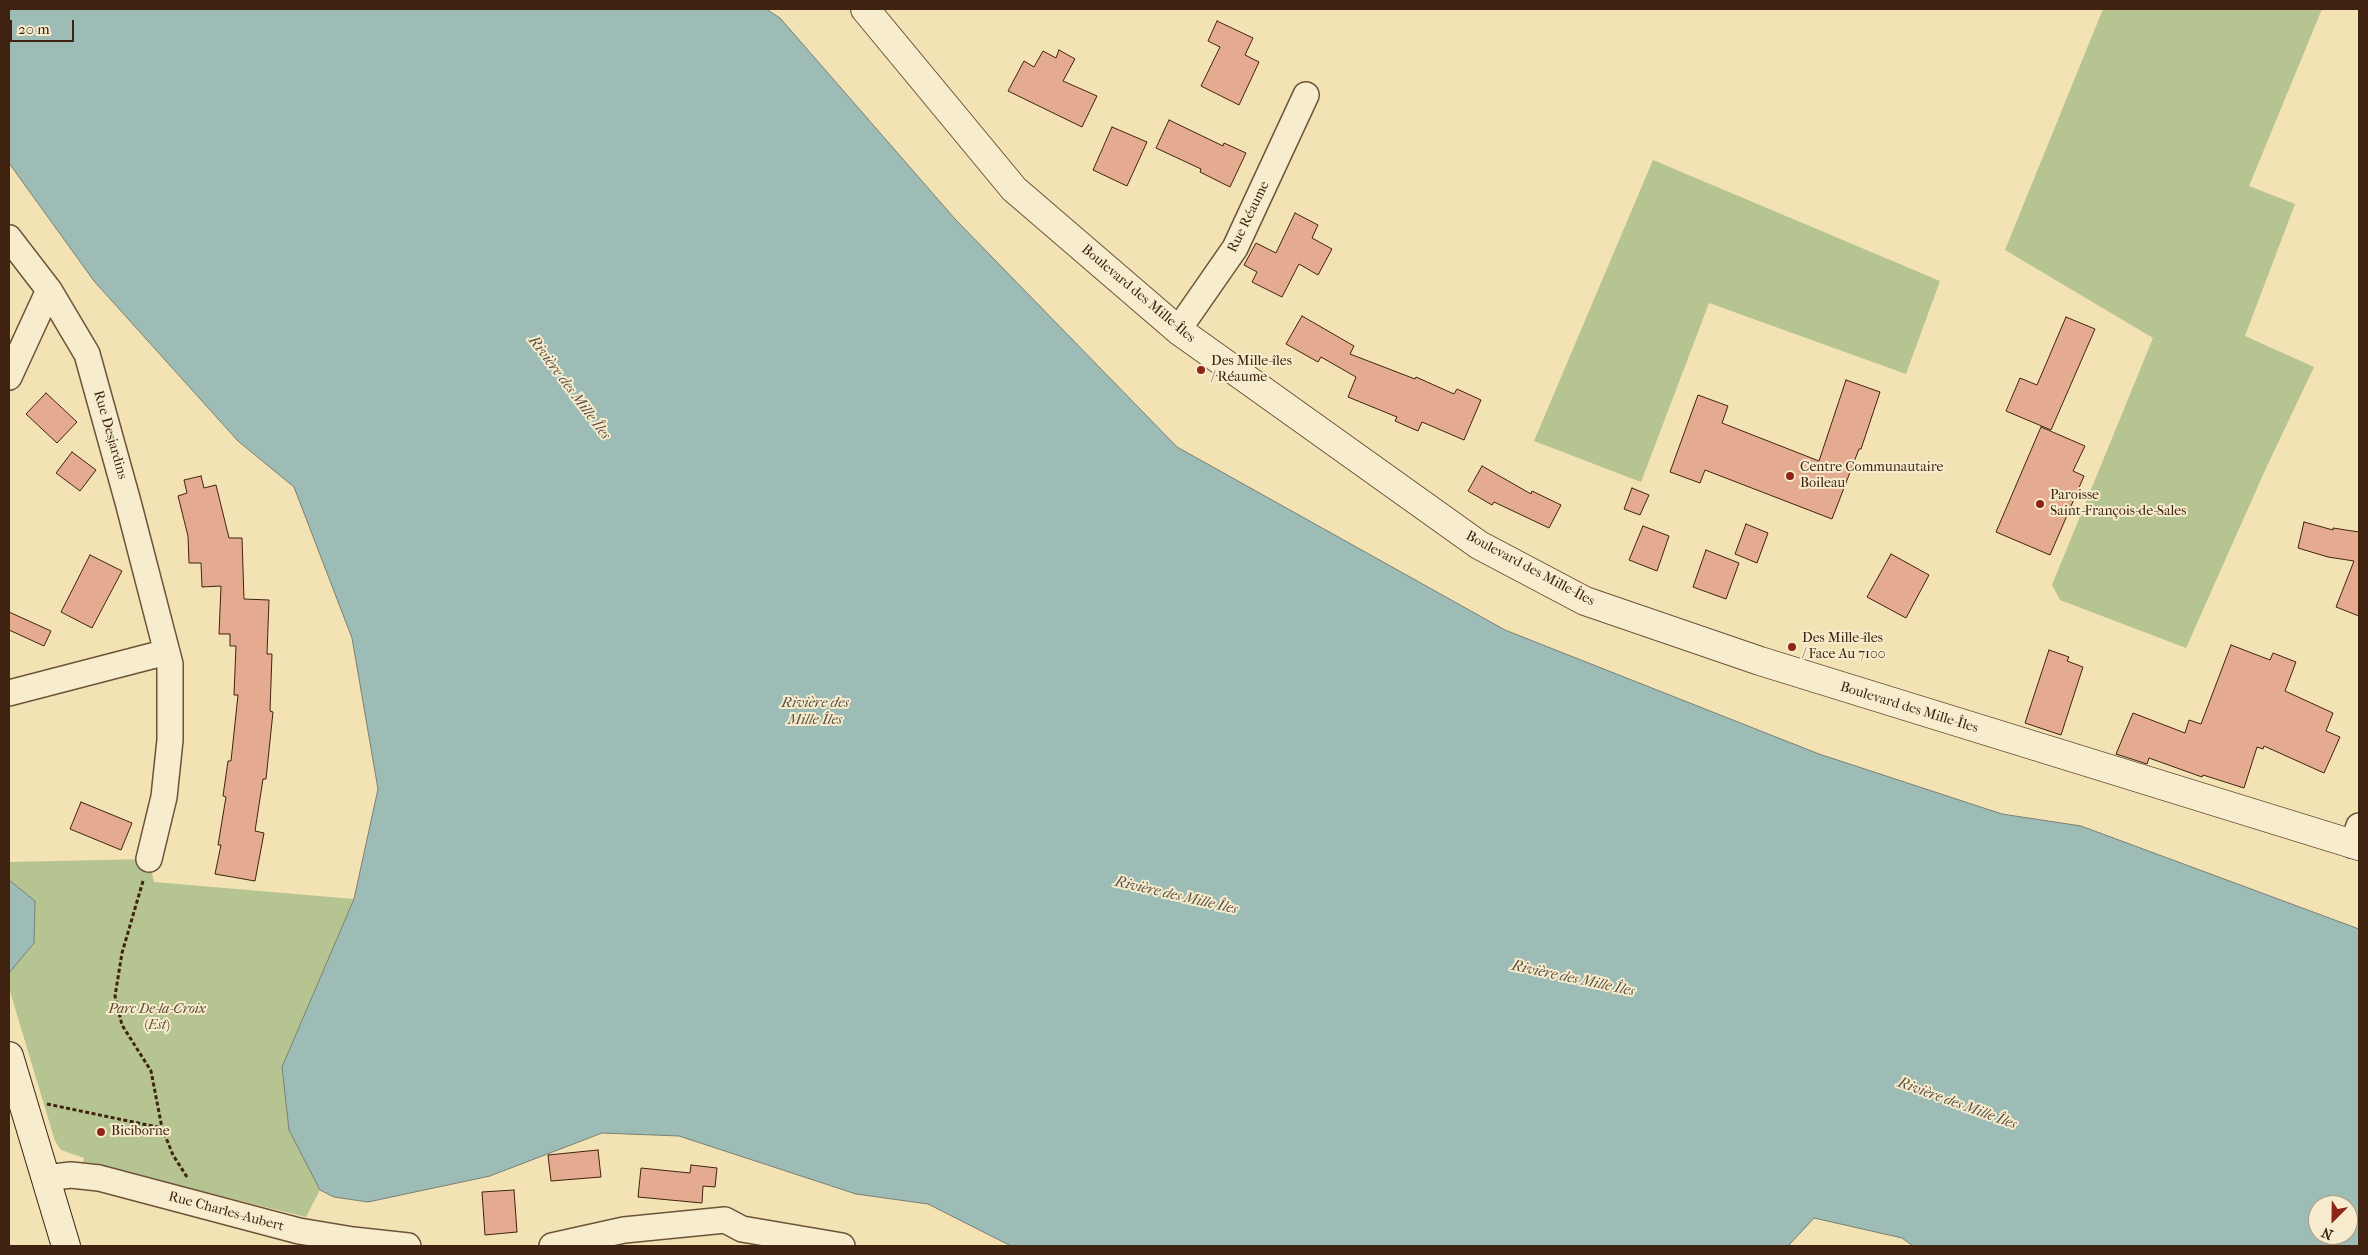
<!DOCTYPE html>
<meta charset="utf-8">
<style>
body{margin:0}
#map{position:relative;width:2368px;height:1255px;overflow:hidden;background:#f3e2b3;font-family:"IM FELL French Canon",serif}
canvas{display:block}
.frame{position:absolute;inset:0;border:10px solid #3f2310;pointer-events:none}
.north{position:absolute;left:2308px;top:1195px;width:50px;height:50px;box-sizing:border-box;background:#f7ecce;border:1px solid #ad9c82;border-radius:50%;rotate:203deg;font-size:14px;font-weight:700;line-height:20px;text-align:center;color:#3f2310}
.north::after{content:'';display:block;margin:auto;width:18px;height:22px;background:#8f2418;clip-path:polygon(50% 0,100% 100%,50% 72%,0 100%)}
.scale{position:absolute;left:10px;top:20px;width:64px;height:22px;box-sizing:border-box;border:2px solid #3f2310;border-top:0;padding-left:6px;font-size:15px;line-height:18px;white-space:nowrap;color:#3f2310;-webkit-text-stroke:4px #f7ecce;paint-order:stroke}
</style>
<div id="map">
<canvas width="2368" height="1255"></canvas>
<div class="frame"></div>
<div class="north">N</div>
<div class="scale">20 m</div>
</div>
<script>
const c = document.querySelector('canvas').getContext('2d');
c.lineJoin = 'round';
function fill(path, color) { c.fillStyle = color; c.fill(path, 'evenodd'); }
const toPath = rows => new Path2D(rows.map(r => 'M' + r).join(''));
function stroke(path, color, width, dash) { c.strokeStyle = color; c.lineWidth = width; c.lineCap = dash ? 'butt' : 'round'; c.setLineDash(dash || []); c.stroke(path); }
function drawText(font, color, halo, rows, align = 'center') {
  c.font = font + ' "IM FELL French Canon",serif'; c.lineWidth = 4; c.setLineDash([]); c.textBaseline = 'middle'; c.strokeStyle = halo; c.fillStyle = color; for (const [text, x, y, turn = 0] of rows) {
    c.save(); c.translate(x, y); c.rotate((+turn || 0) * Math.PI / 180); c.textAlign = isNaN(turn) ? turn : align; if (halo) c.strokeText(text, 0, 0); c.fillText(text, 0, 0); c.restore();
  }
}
fill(toPath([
 [2103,9,2322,9,2249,186,2295,204,2245,336,2314,367,2267,466,2186,648,2060,600,2052,585,2153,338,2005,250],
 [1653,160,1940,281,1906,374,1709,303,1641,482,1534,441],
 [149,859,154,882,354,899,282,1067,289,1130,320,1190,306,1217,83,1162,84,1158,61,1150,55,1141,9,988,9,973,34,943,35,901,9,880,9,862]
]), '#b5c490');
const water = toPath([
 [9,9,766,9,780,18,955,219,1177,447,1505,630,1819,754,2002,814,2081,826,2359,929,2359,1246,1913,1246,1902,1238,1814,1218,1788,1246,1011,1246,928,1204,856,1194,679,1136,602,1133,490,1176,368,1202,334,1197,320,1190,289,1130,282,1067,354,899,378,789,352,638,294,487,238,441,94,281,9,163,9,9],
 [2318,1205,2348,1205,2348,1235,2318,1235,2318,1205],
 [9,880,35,901,34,943,9,973,9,880]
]);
fill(water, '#9ebcb6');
stroke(water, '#787f74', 1);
const building = toPath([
 [1217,21,1253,38,1245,55,1259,62,1239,105,1201,86,1220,47,1208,41,1217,21],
 [1059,50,1075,59,1063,81,1097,96,1082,127,1008,91,1024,61,1034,67,1043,51,1056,58,1059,50],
 [1169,120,1223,146,1224,143,1246,153,1230,187,1200,172,1201,169,1156,148,1169,120],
 [1112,127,1147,142,1127,186,1093,170,1112,127],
 [1295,213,1318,225,1312,238,1332,249,1318,275,1299,264,1282,297,1252,282,1257,272,1244,265,1256,243,1276,253,1295,213],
 [1302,316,1354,346,1350,354,1415,379,1416,377,1454,394,1457,389,1481,400,1464,440,1422,422,1418,431,1395,421,1397,417,1348,397,1356,377,1321,357,1318,362,1286,344,1302,316],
 [2066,317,2095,329,2051,430,2006,411,2020,378,2037,385,2066,317],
 [1846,380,1880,392,1861,449,1859,449,1832,519,1705,470,1700,483,1670,472,1698,395,1728,406,1722,423,1819,461,1846,380],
 [46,393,77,422,57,443,26,414,46,393],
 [2041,427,2085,446,2073,471,2084,476,2050,555,1996,532,2041,427],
 [72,452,96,470,80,491,56,473,72,452],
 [1482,466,1531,494,1532,491,1561,505,1549,528,1494,502,1492,505,1468,491,1482,466],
 [201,476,204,488,216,485,229,538,242,538,244,599,269,600,267,654,272,654,270,711,273,712,266,779,263,779,255,831,264,833,255,881,215,874,221,845,218,845,226,797,223,796,228,761,231,761,238,695,234,695,236,646,230,646,230,634,219,634,221,586,202,587,201,563,189,563,188,536,178,496,187,493,184,480,201,476],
 [1632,488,1649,495,1640,515,1624,509,1632,488],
 [2304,522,2333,530,2333,528,2359,532,2359,616,2336,607,2354,561,2328,557,2298,548,2304,522],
 [1746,524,1768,533,1757,563,1735,554,1746,524],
 [1643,526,1669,536,1657,571,1629,560,1643,526],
 [1706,550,1739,563,1726,599,1693,587,1706,550],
 [1891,554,1929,575,1906,618,1867,597,1891,554],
 [90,555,122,571,92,628,61,612,90,555],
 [9,612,51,631,44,646,9,630,9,612],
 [2231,645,2270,660,2273,653,2296,662,2285,691,2333,713,2326,731,2340,737,2324,773,2264,746,2263,749,2257,747,2244,788,2203,775,2202,777,2149,758,2147,764,2116,754,2133,713,2185,733,2189,720,2201,724,2231,645],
 [2049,650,2069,657,2067,661,2083,667,2061,735,2025,723,2049,650],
 [81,802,132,823,121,850,70,829,81,802],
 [598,1150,601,1177,551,1181,548,1155,598,1150],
 [691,1165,717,1168,715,1187,703,1186,702,1203,638,1197,641,1168,690,1173,691,1165],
 [514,1190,517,1232,485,1235,482,1192,514,1190]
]);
fill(building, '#e4ab90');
stroke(building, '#3f2310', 1);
const minor = toPath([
 [9,238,49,290,87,354,128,502,170,664,170,740,164,797,149,859],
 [1178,330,1235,248,1306,95],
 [9,377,49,290],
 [9,693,167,652],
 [2352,845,2359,826],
 [45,1178,71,1175,99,1178,299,1231,353,1240,408,1246],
 [552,1246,624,1230,725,1220,742,1229,842,1246]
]);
const tertiary = toPath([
 [865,9,1014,189,1178,330,1479,545,1585,601,1760,661,2359,846]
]);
const secondary = toPath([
 [9,1056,66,1246]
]);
stroke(minor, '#6c5339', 28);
stroke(tertiary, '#6c5339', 30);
stroke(secondary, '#3f2310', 30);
stroke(toPath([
 [143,881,122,953,115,996,122,1025,151,1071,162,1128,173,1155,187,1177],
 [47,1104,162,1128]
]), '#3f2310', 3, [4, 2.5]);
stroke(minor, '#f7ecce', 25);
stroke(tertiary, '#f7ecce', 28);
stroke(secondary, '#f7ecce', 28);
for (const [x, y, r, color] of [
 [1201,370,5,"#8f2418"],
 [1790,476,5,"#8f2418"],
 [2040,504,5,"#8f2418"],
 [1792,647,5,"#8f2418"],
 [101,1132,5,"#8f2418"]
]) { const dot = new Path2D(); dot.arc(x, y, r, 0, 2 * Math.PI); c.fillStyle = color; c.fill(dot); stroke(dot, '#f7ecce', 2); }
drawText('14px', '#3f2310', '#f7ecce', [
 ["Rue Réaume",1249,217,-64],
 ["Boulevard des Mille-Îles",1138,294,40],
 ["Rue Desjardins",110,435,74],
 ["Boulevard des Mille-Îles",1530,569,28],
 ["Boulevard des Mille-Îles",1909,708,17],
 ["Rue Charles-Aubert",226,1212,15]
]);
drawText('14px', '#3f2310', '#f7ecce', [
 ["Des Mille-îles",1211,362],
 ["/ Réaume",1211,378],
 ["Centre Communautaire",1800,468],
 ["Boileau",1800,484],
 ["Paroisse",2050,496],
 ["Saint-François-de-Sales",2050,512],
 ["Des Mille-îles",1802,639],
 ["/ Face Au 7100",1802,655],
 ["Biciborne",111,1132]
], 'left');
drawText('italic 14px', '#5c4b30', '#f7ecce', [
 ["Parc De-la-Croix",157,1010],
 ["(Est)",157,1026]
]);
drawText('italic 15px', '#5c5142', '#f7ecce', [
 ["Rivière des Mille Îles",569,388,53],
 ["Rivière des",815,703],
 ["Mille Îles",815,720],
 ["Rivière des Mille Îles",1176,896,13],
 ["Rivière des Mille Îles",1573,979,12],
 ["Rivière des Mille Îles",1957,1104,20]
]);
</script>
